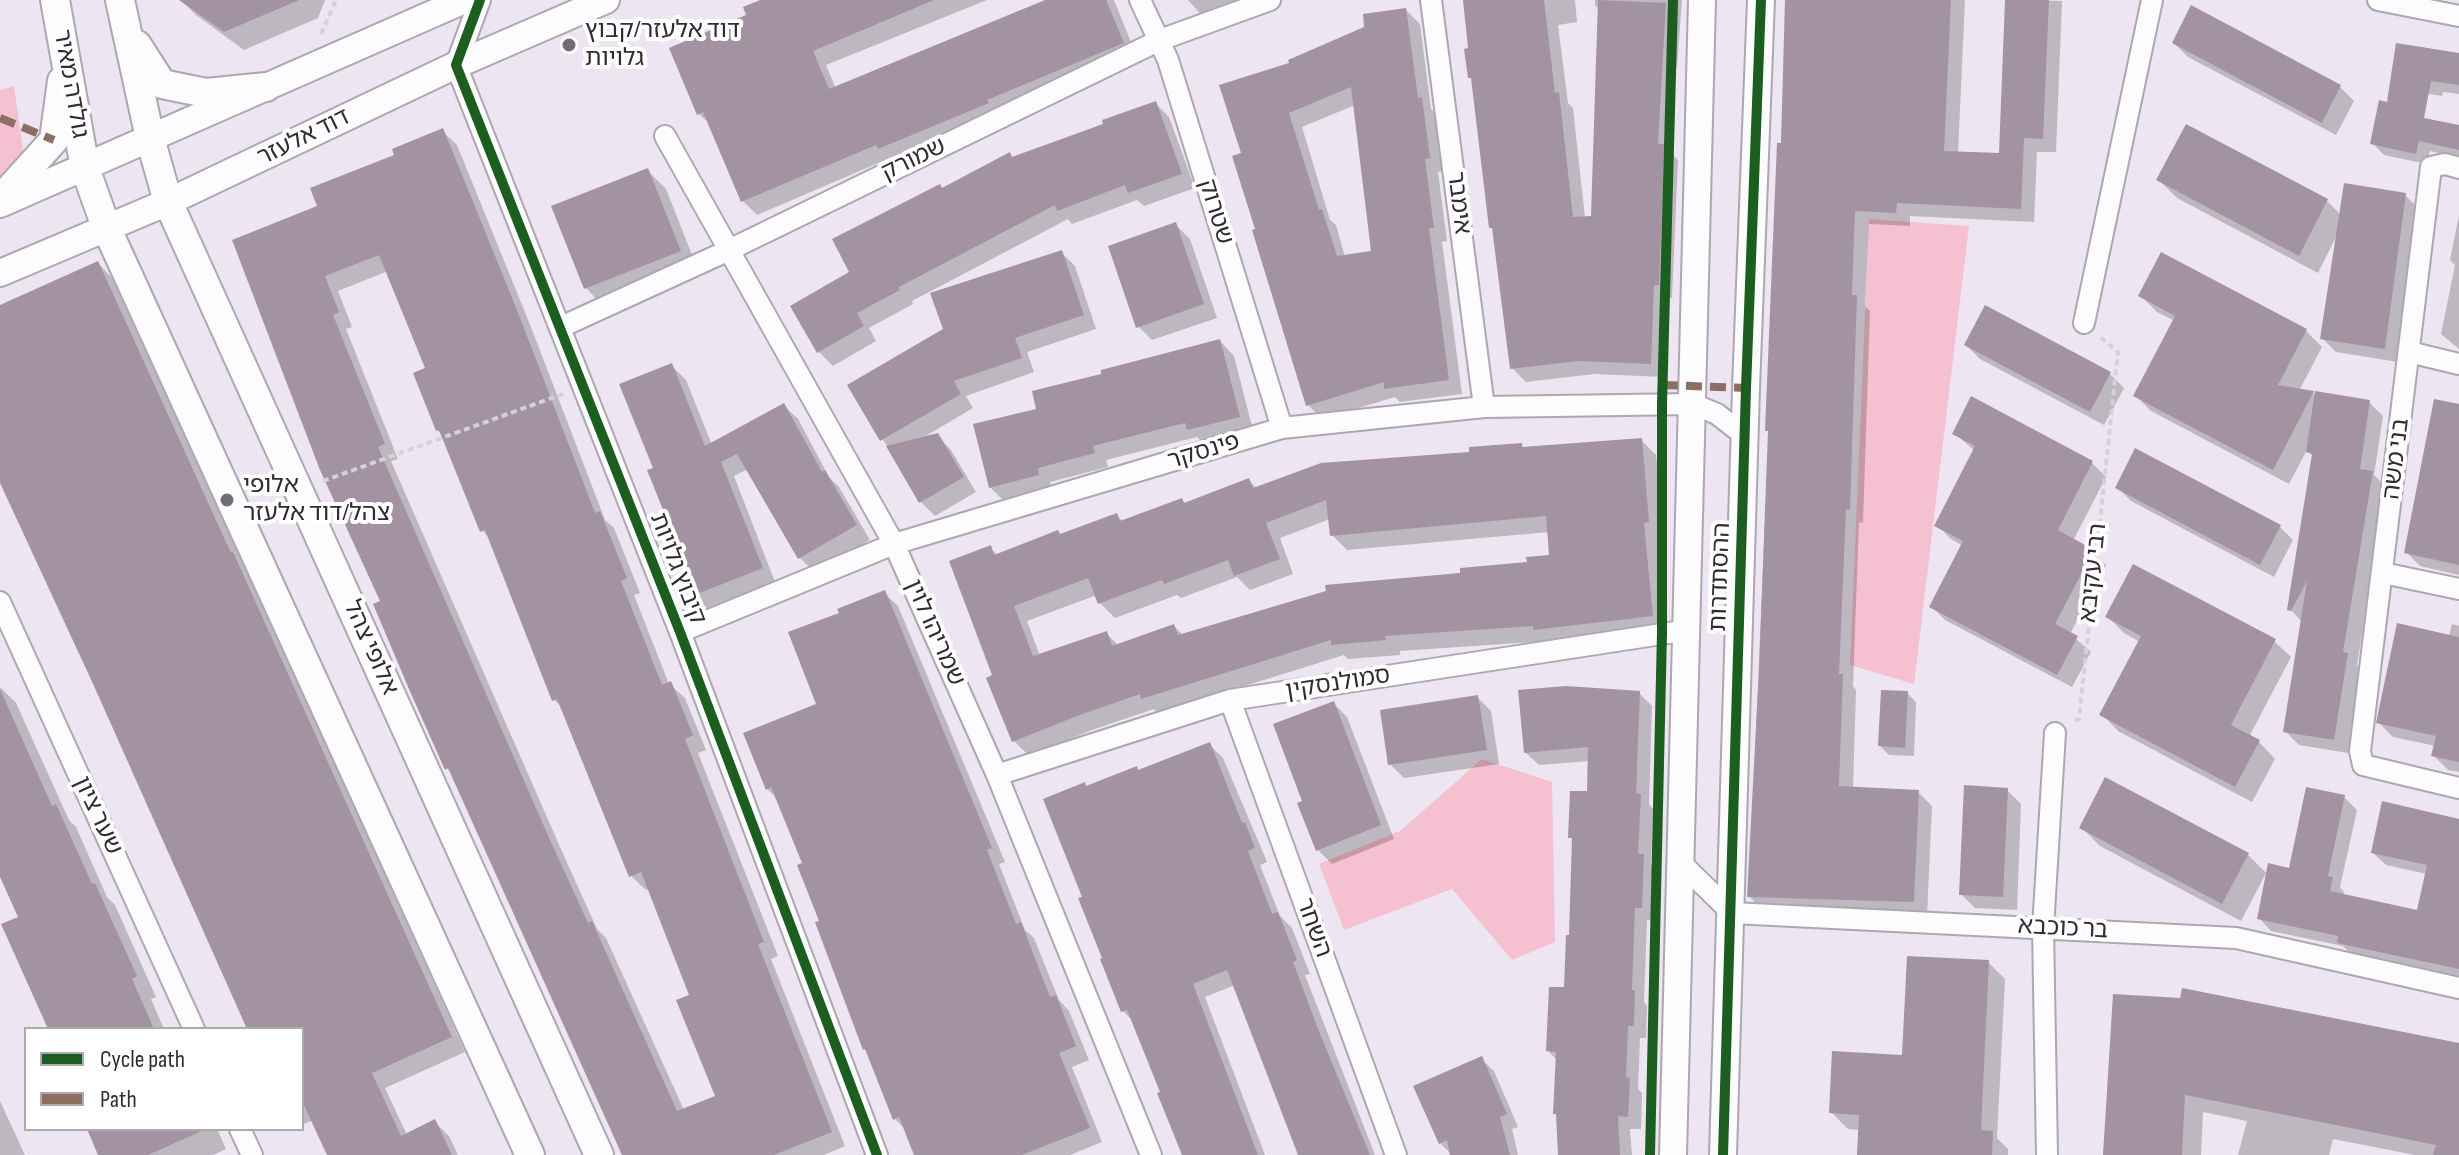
<!DOCTYPE html>
<meta charset="utf-8">
<style>
body{margin:0}
#map{position:relative;width:2459px;height:1155px;overflow:hidden;background:#ede5f1;font-family:"Sofia Sans Condensed",sans-serif}
canvas{display:block}
.legend{position:absolute;left:24px;top:1027px;width:280px;height:104px;box-sizing:border-box;background:#fff;border:2px solid #adaaae;margin:0;padding:10px 14px;list-style:none;font-size:24px;color:#312b34}
.legend li{display:flex;align-items:center;gap:16px;height:40px}
.legend b{width:40px;border:2px solid #adaaae}
</style>
<div id="map">
<canvas width="2459" height="1155"></canvas>
<ul class="legend">
<li><b style="height:10px;background:#1b5e20"></b>Cycle path</li>
<li><b style="height:10px;background:#8d6e63"></b>Path</li>
</ul>
</div>
<script>
const c = document.querySelector('canvas').getContext('2d');
c.lineJoin = 'round';
function fill(path, color) { c.fillStyle = color; c.fill(path, 'evenodd'); }
const toPath = rows => new Path2D(rows.map(r => 'M' + r).join(''));
function stroke(path, color, width, dash) { c.strokeStyle = color; c.lineWidth = width; c.lineCap = dash ? 'butt' : 'round'; c.setLineDash(dash || []); c.stroke(path); }
function drawText(font, color, halo, rows, align = 'center') {
  c.font = font + ' "Sofia Sans Condensed","Noto Sans Hebrew",sans-serif'; c.lineWidth = 8; c.setLineDash([]); c.textBaseline = 'middle'; c.strokeStyle = halo; c.fillStyle = color; for (const [text, x, y, turn = 0] of rows) {
    c.save(); c.translate(x, y); c.rotate((+turn || 0) * Math.PI / 180); c.textAlign = isNaN(turn) ? turn : align; if (halo) c.strokeText(text, 0, 0); c.fillText(text, 0, 0); c.restore();
  }
}
fill(toPath([
 [14,86,25,164,0,194,0,90],
 [1869,219,1969,226,1914,684,1850,665],
 [1482,759,1552,782,1555,942,1512,960,1452,889,1344,930,1319,864,1400,831]
]), '#f5c0cf');
fill(toPath([
 [181,0,325,0,318,18,244,50,196,15],
 [765,0,987,0,826,65,836,89,1049,0,1114,0,1137,57,893,162,890,158,757,215,743,201,712,126,699,114,749,16],
 [1188,0,1248,0,1205,19],
 [1465,0,1575,0,1577,22,1558,25,1568,103,1573,108,1585,218,1593,218,1600,10,1595,5,1595,0,1682,0,1677,67,1675,67,1671,153,1678,160,1672,298,1668,298,1664,377,1594,374,1526,382,1512,368,1473,81,1470,77,1471,50],
 [1787,0,1965,0,1958,153,2001,155,2007,0,2062,1,2056,152,2037,152,2034,222,1910,216,1910,226,1869,224,1865,306,1870,311,1863,523,1859,522,1853,686,1856,690,1853,788,1918,792,1932,806,1927,915,1763,910,1749,896],
 [2192,8,2340,87,2354,101,2336,135,2188,57,2174,43],
 [1406,10,1420,24,1431,109,1435,113,1443,171,1438,172,1447,241,1442,242,1462,394,1400,402,1395,397,1322,419,1308,405,1258,231,1243,154,1292,64],
 [1355,105,1373,253,1345,257,1336,225,1330,220,1302,127],
 [2459,55,2459,94,2443,92,2442,96,2405,90],
 [1155,103,1169,117,1195,188,1144,206,1137,200,1072,224,1068,219,912,301,913,304,869,328,876,341,833,366,819,352,852,273,944,190],
 [2459,127,2459,158,2430,151,2427,164,2384,155,2372,143],
 [442,131,457,145,531,327,605,520,614,528,640,593,634,595,669,684,685,698,706,750,698,753,778,956,771,959,845,1146,824,1155,623,1155,454,776,447,768,382,602,322,469,319,208,397,156],
 [388,271,428,370,437,430,444,437,482,530,492,541,554,700,564,709,631,876,646,890,649,889,692,996,717,1097,684,1110,606,938,597,929,564,856,391,461,398,459,346,329,352,327,338,291],
 [647,170,666,189,698,270,604,307,586,288],
 [2159,180,2327,201,2341,215,2405,195,2419,209,2398,362,2336,352,2322,338,2337,235,2318,273,2177,198],
 [2459,215,2459,349,2441,334,2455,265,2450,260],
 [1176,225,1190,239,1217,318,1152,340,1138,326],
 [1061,252,1075,266,1096,329,1027,352,1034,372,966,396,973,408,924,437,937,435,951,450,976,492,935,516,921,502,850,385,945,330],
 [2162,255,2306,331,2322,347,2299,391,2313,393,2317,397,2369,402,2383,416,2374,475,2386,487,2357,665,2361,669,2348,753,2299,745,2285,731,2302,622,2290,609,2313,456,2307,450,2289,484,2151,411,2135,395,2175,321,2157,312,2141,296],
 [98,263,112,278,243,564,247,569,465,1052,385,1088,407,1135,435,1122,449,1136,458,1155,329,1155,313,1120,302,1125,302,1029,250,1029,96,685,0,481,0,307],
 [1220,341,1234,356,1253,430,1203,443,1197,437,1106,460,1108,467,1050,482,1052,489,1004,501,990,487,1038,410],
 [1966,345,2110,374,2124,388,2104,425,1980,359],
 [672,366,686,380,712,445,784,406,798,419,829,477,839,487,870,540,814,572,800,558,748,469,734,476,775,582,708,609,694,595,655,469],
 [1972,399,2092,463,2106,477,2073,541,2092,551,2106,565,2070,634,2091,652,2072,687,1945,620,1931,606,1963,546,1951,539,1937,525,1975,451,1954,433],
 [2459,406,2459,575,2420,566,2406,552],
 [1641,440,1656,455,1664,537,1659,537,1667,631,1550,644,1547,641,1400,651,1400,655,1348,659,1344,655,1158,713,1154,709,1092,730,1029,756,1014,741,995,677,990,548,998,555,1117,515,1123,522,1182,500,1186,504,1249,480,1257,489,1521,445,1525,449],
 [1330,519,1332,535,1347,550,1549,532,1552,557,1183,635,1174,626,1118,645,1106,633,1040,656,1027,621,1097,595,1100,603,1115,618,1177,595,1181,598,1237,577,1250,590,1293,574,1280,538],
 [2117,487,2279,526,2293,540,2274,577,2131,501],
 [884,593,898,606,1005,862,999,864,1025,930,1034,938,1059,1000,1069,1011,1089,1060,1072,1067,1102,1142,1070,1155,916,1155,907,1131,895,1119,822,922,804,864,779,800,767,789,819,705,842,614],
 [2107,616,2274,641,2291,657,2249,737,2259,742,2275,759,2252,802,2118,731,2102,714,2140,642,2124,633],
 [2452,624,2459,626,2459,772,2448,770,2434,756,2436,746,2393,737,2379,723,2449,636],
 [0,687,16,703,69,820,76,827,107,897,115,905,156,997,151,999,164,1029,50,1029,21,918,0,872],
 [1639,693,1652,706,1649,804,1653,809,1651,864,1656,869,1654,921,1647,920,1644,1002,1647,1006,1646,1038,1640,1038,1638,1089,1642,1093,1641,1129,1630,1129,1632,1155,1560,1155,1557,1060,1548,1051,1566,990,1571,937,1574,841,1570,837,1589,794,1590,761,1539,765,1525,752],
 [1907,693,1916,702,1914,756,1889,755,1880,746],
 [1477,697,1491,711,1499,764,1404,778,1390,764],
 [1333,703,1347,717,1394,839,1332,864,1318,850,1305,802],
 [1209,744,1223,758,1267,862,1260,865,1280,916,1292,928,1310,974,1305,975,1375,1155,1300,1155,1235,985,1205,997,1265,1155,1185,1155,1134,1022,1123,1011,1085,898,1084,784,1087,787,1140,772],
 [2007,790,2021,804,2017,910,1975,908,1961,894],
 [2344,797,2357,810,2340,887,2344,892,2343,896,2419,912,2427,874,2386,865,2373,853,2459,822,2459,978,2352,955,2343,946,2271,931,2259,918],
 [2081,827,2248,855,2266,873,2241,921,2100,846],
 [1988,962,2005,979,1997,1138,2008,1149,2008,1155,1859,1155,1860,1130,1848,1129,1831,1112,1904,1057],
 [2115,996,2459,1045,2459,1155,2415,1155,2333,1139,2329,1155,2238,1155,2247,1121,2203,1112,2201,1155,2106,1155],
 [1481,1059,1494,1071,1518,1127,1512,1129,1518,1155,1452,1155,1440,1143],
 [0,1101,25,1155,0,1155],
 [89,1129,217,1129,226,1149,213,1155,101,1155]
]), '#0003');
fill(toPath([
 [179,0,299,0,224,32],
 [760,0,934,0,813,51,829,89,1045,0,1106,0,1124,43,987,100,989,103,943,122,878,149,876,145,741,202,703,112,697,115,669,48,746,15,743,7],
 [1463,0,1544,0,1555,93,1559,92,1573,217,1591,216,1598,0,1666,3,1658,144,1664,144,1662,211,1659,285,1654,285,1651,364,1579,361,1510,369,1492,228,1489,228,1471,78,1468,78,1464,49,1468,48],
 [1785,0,1951,0,1944,151,1999,153,2005,0,2049,0,2043,139,2024,138,2021,209,1897,203,1896,213,1855,211,1852,295,1857,295,1850,510,1846,509,1839,674,1843,674,1839,786,1919,790,1914,902,1747,897,1759,670,1768,431,1765,431,1777,143,1781,143],
 [2191,5,2341,85,2322,123,2172,43],
 [1406,8,1418,98,1422,97,1430,158,1425,159,1434,228,1429,228,1449,380,1384,389,1384,382,1306,406,1252,230,1255,229,1232,156,1241,153,1219,85,1289,63,1288,60,1364,27,1363,14],
 [1351,87,1371,251,1337,256,1322,209,1319,210,1289,113],
 [2396,43,2459,53,2459,85,2431,81,2424,118,2459,125,2459,150,2419,141,2416,154,2370,144,2379,100,2387,102],
 [1156,101,1182,174,1128,193,1125,185,1057,211,1055,205,899,287,900,290,857,313,864,326,817,353,790,306,849,272,832,239,940,184,942,188,1010,152,1012,157,1103,124,1102,120],
 [2186,124,2328,199,2299,256,2156,180],
 [443,128,517,310,595,513,600,511,627,578,621,581,662,685,671,681,693,735,685,739,764,942,758,944,832,1132,774,1155,622,1155,448,768,445,770,409,689,373,604,380,601,320,470,232,240,317,206,310,188,394,155,392,149],
 [379,255,425,368,413,373,436,431,439,430,480,532,485,530,552,701,557,699,629,877,641,872,689,995,676,1000,715,1096,677,1111,592,921,588,923,550,840,378,447,385,444,333,315,339,312,325,276],
 [648,168,681,251,584,289,551,206],
 [2344,183,2406,193,2385,349,2320,339],
 [1176,222,1204,304,1136,328,1108,246],
 [1062,250,1084,315,1015,338,1022,358,954,381,961,394,880,441,847,385,943,329,930,293],
 [2161,252,2307,329,2278,385,2314,391,2273,470,2133,396,2175,316,2138,296],
 [98,261,231,553,233,552,452,1037,372,1073,401,1136,435,1119,452,1155,327,1155,302,1101,302,1029,247,1029,94,686,0,483,0,305],
 [1985,305,2111,372,2090,412,1964,345],
 [1220,339,1240,417,1187,430,1185,423,1093,446,1095,453,1038,468,1039,475,989,488,973,424,1036,409,1032,391,1101,374,1101,370],
 [672,363,705,446,784,403,822,472,825,470,857,525,798,559,737,454,721,462,763,568,692,596,669,538,674,537,647,470,653,468,619,384],
 [2315,391,2370,400,2360,469,2373,471,2343,652,2348,653,2334,740,2283,732,2307,581,2291,611,2287,610,2312,454,2306,452],
 [1971,396,2093,461,2058,530,2094,550,2055,624,2078,636,2057,675,1929,607,1963,541,1934,526,1975,446,1952,434],
 [2434,399,2459,404,2459,565,2404,553],
 [938,433,964,477,919,503,886,446],
 [1642,438,1649,522,1644,523,1653,616,1533,630,1533,626,1385,636,1386,640,1331,645,1331,640,1141,699,1140,694,1077,716,1012,742,986,678,992,675,949,561,991,545,994,555,1058,530,1060,534,1117,513,1120,521,1182,498,1184,503,1249,478,1253,488,1321,463,1469,452,1469,447,1522,443,1522,447],
 [1326,500,1330,536,1546,516,1549,555,1526,557,1527,562,1460,568,1460,573,1325,585,1326,591,1178,635,1174,624,1112,646,1107,631,1033,656,1014,606,1088,578,1098,604,1162,580,1164,584,1228,560,1234,576,1280,559,1266,523],
 [2135,448,2281,525,2260,565,2115,488],
 [2133,564,2276,639,2231,725,2260,740,2235,787,2099,715,2141,636,2105,617],
 [885,590,992,848,987,850,1016,924,1021,922,1050,997,1056,995,1076,1046,1059,1053,1090,1128,1022,1155,914,1155,899,1117,893,1120,865,1049,863,1050,815,922,819,921,797,865,802,863,771,787,766,790,743,733,816,704,788,632,839,613,837,609],
 [2397,623,2459,637,2459,762,2431,756,2436,736,2376,723],
 [1566,686,1640,691,1636,793,1641,794,1638,854,1644,854,1642,908,1635,908,1632,990,1635,990,1634,1026,1628,1026,1626,1077,1630,1078,1628,1117,1618,1116,1620,1155,1558,1155,1556,1114,1553,1114,1556,1052,1546,1051,1549,987,1564,987,1566,935,1569,935,1572,838,1568,838,1570,791,1587,791,1588,747,1524,753,1518,690],
 [0,689,52,806,56,804,92,884,95,883,137,976,132,979,154,1029,48,1029,1,924,18,917,0,877],
 [1881,690,1908,691,1905,748,1878,746],
 [1478,695,1487,750,1388,765,1380,710],
 [1334,701,1381,825,1316,851,1297,803,1302,801,1273,724],
 [1210,742,1242,823,1245,822,1255,848,1248,851,1272,914,1278,912,1297,960,1293,962,1318,1029,1370,1155,1298,1155,1227,970,1193,984,1258,1155,1182,1155,1157,1093,1160,1092,1127,1010,1121,1012,1100,959,1102,958,1078,898,1082,897,1043,799,1085,782,1086,786,1137,766,1138,770],
 [2105,777,2249,853,2222,904,2079,828],
 [1964,785,2008,788,2003,897,1959,895],
 [2306,787,2345,795,2328,876,2333,877,2330,891,2417,910,2427,865,2371,853,2382,801,2459,819,2459,969,2337,943,2338,936,2257,919,2268,863,2289,868],
 [1907,956,1989,960,1981,1130,1993,1131,1992,1155,1857,1155,1859,1115,1829,1113,1832,1051,1902,1055],
 [2182,988,2459,1043,2459,1155,2433,1155,2436,1145,2185,1095,2182,1155,2103,1155,2113,994,2180,998],
 [1482,1056,1507,1114,1500,1117,1510,1155,1450,1155,1447,1140,1439,1144,1413,1086],
 [87,1129,206,1129,148,1155,98,1155]
]), '#a392a1');
const minor = toPath([
 [480,0,456,65,680,632,877,1155],
 [1140,0,1168,60,1282,428],
 [1431,0,1484,407],
 [2378,0,2459,16],
 [665,136,894,544,997,775,1151,1155],
 [2459,168,2445,164,2431,167,2360,751,2363,765,2459,788],
 [2084,323,2152,0],
 [561,327,727,251,1160,40,1270,0],
 [2409,352,2459,364],
 [2383,573,2459,589],
 [0,602,194,1029],
 [680,632,894,544,1282,428,1484,407,1693,404,1717,414,1745,436],
 [1230,700,1396,1155],
 [997,775,1230,700,1688,630],
 [1681,863,1732,913,2236,938,2459,988],
 [240,1129,252,1155],
 [2047,1155,2043,928,2055,733]
]);
const tertiary = toPath([
 [0,204,464,0],
 [0,273,168,202,456,65,606,0],
 [1673,1155,1702,0],
 [1723,1155,1746,388,1761,0]
]);
const secondary = toPath([
 [55,0,85,168,106,227,530,1155],
 [120,0,150,138,168,202,599,1155],
 [137,45,162,84,206,93,266,87],
 [0,200,54,140,62,81]
]);
stroke(minor, '#ada7b0', 24);
stroke(tertiary, '#ada7b0', 30);
stroke(secondary, '#ada7b0', 32);
stroke(toPath([
 [321,34,336,0],
 [323,481,563,394],
 [2075,721,2079,719,2118,352,2099,336]
]), '#d5d2d7', 4, [6, 4]);
stroke(minor, '#fcfbfd', 20);
stroke(tertiary, '#fcfbfd', 26);
stroke(secondary, '#fcfbfd', 28);
stroke(toPath([
 [0,118,54,140],
 [1662,385,1746,388]
]), '#8d6e63', 8, [16, 8]);
stroke(toPath([
 [480,0,456,65,680,632,877,1155],
 [1650,1155,1662,633,1662,404,1673,0],
 [1723,1155,1746,388,1761,0]
]), '#1b5e20', 10);
for (const [x, y, r, color] of [
 [569,45,8,"#736c76"],
 [227,500,8,"#736c76"]
]) { const dot = new Path2D(); dot.arc(x, y, r, 0, 2 * Math.PI); c.fillStyle = color; c.fill(dot); stroke(dot, '#fff', 3); }
drawText('24px', '#312b34', '#fff', [
 ["דוד אלעזר/קבוץ",585,31],
 ["גלויות",585,59],
 ["אלופי",243,486],
 ["צהל/דוד אלעזר",243,514]
], 'left');
drawText('24px', '#312b34', '#fff', [
 ["גולדה מאיר",70,84,80],
 ["דוד אלעזר",304,138,-26],
 ["שמורק",914,160,-26],
 ["אימבר",1458,203,83],
 ["שטרוק",1215,212,73],
 ["פינסקר",1204,452,-17],
 ["בני משה",2397,459,-83],
 ["קיבוץ גלויות",677,569,69],
 ["רבי עקיבא",2094,573,-84],
 ["ההסתדרות",1721,577,-88],
 ["שמריהו לוין",934,633,66],
 ["אלופי צהל",370,648,66],
 ["סמולנסקין",1338,684,-9],
 ["שער ציון",97,816,65],
 ["השחר",1313,928,70],
 ["בר כוכבא",2063,929,3]
]);
</script>
